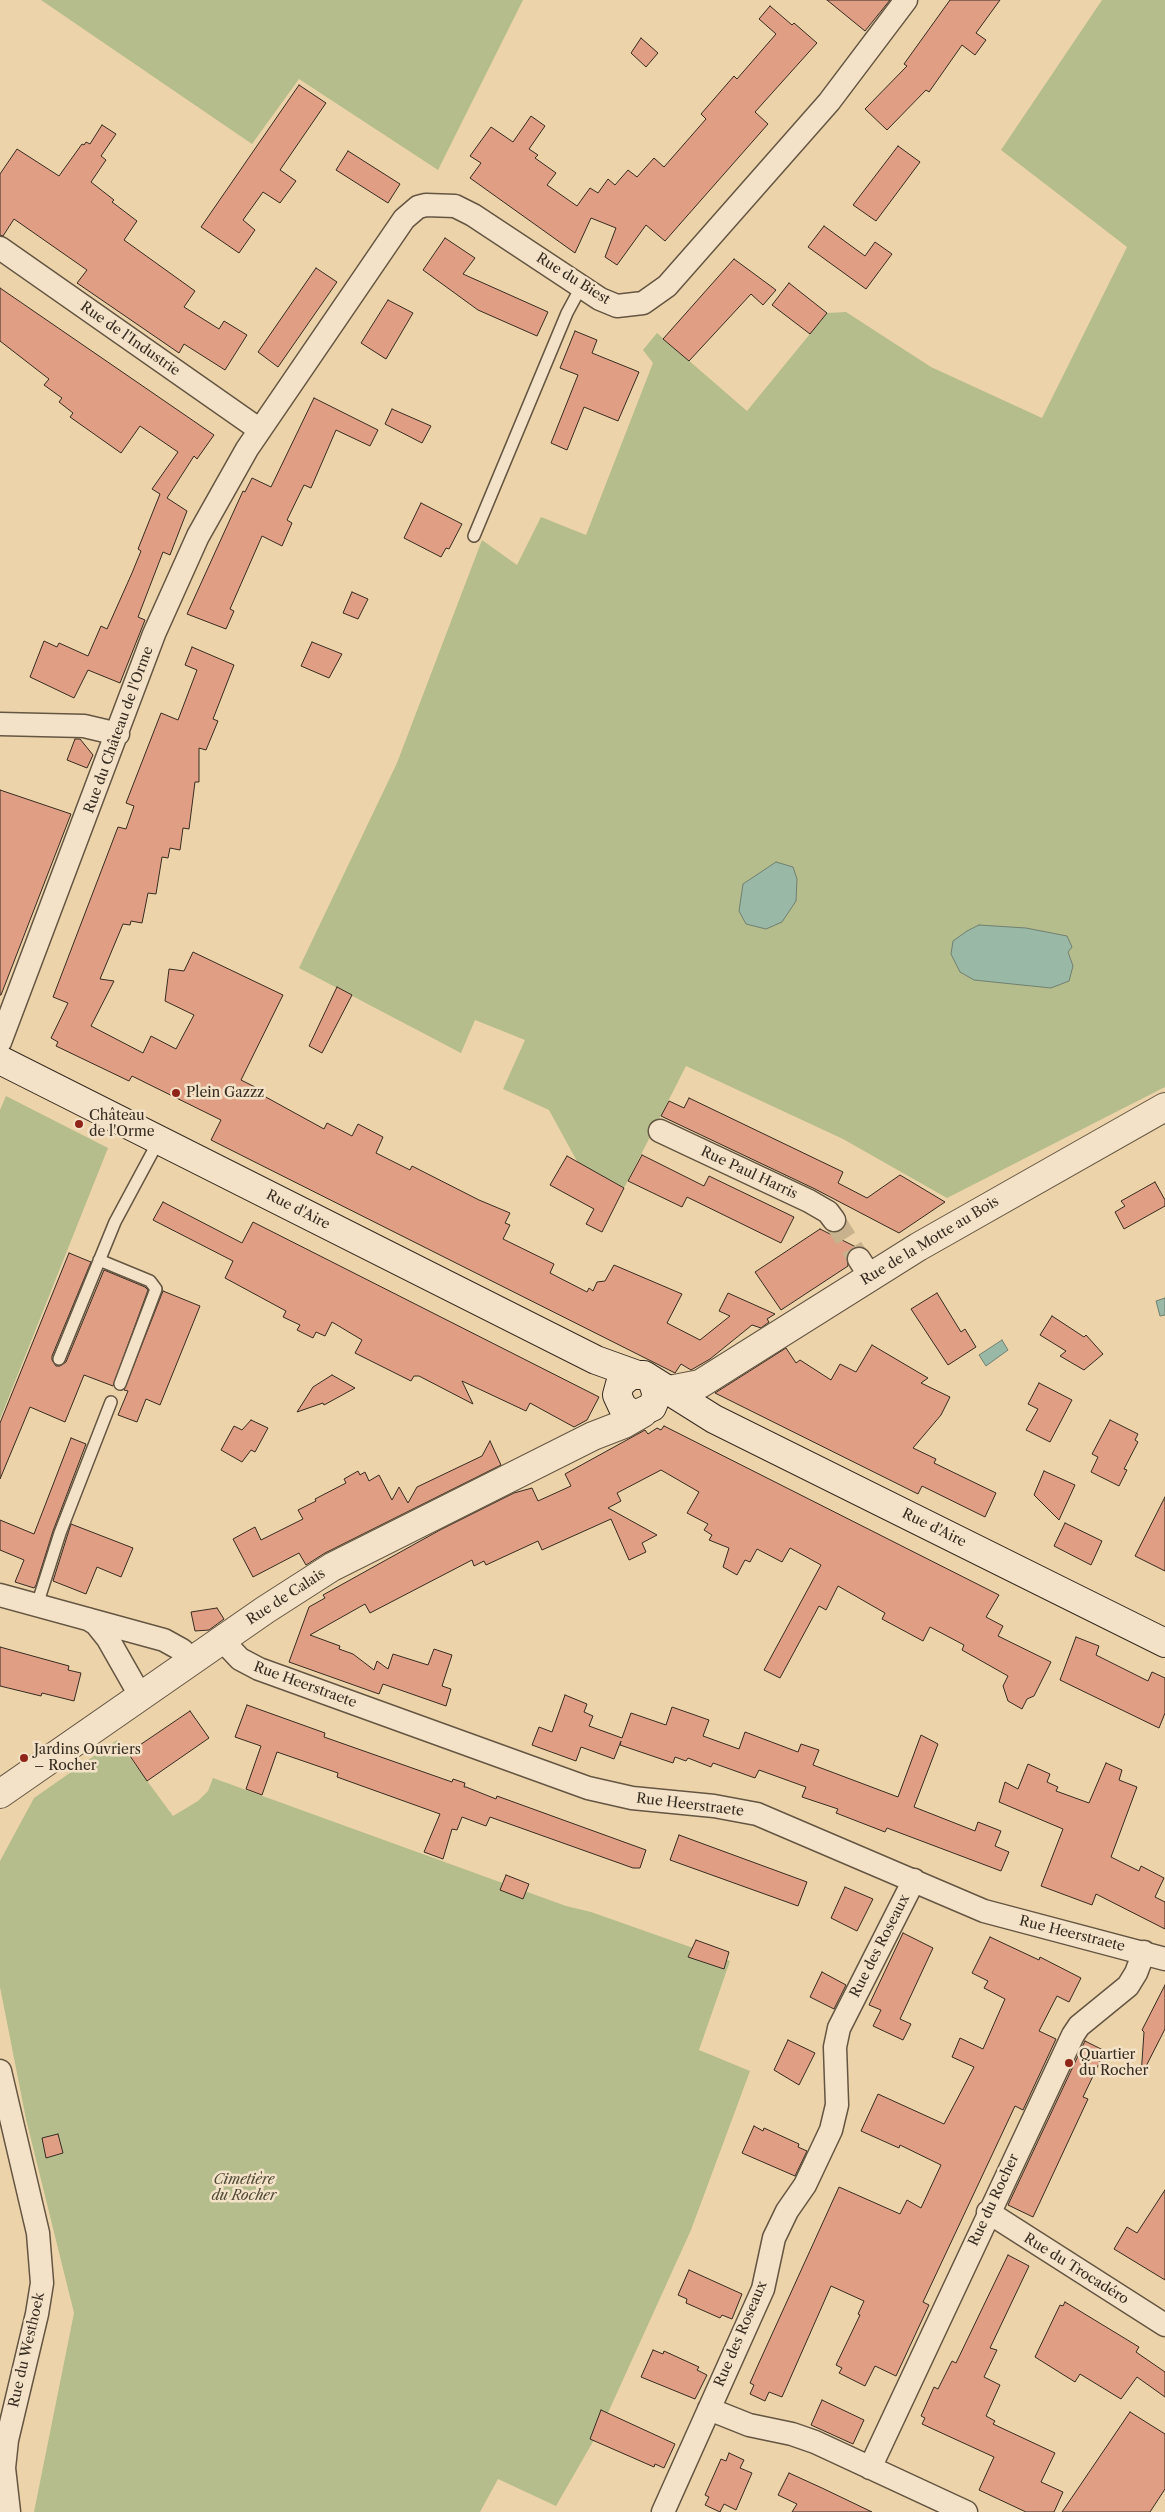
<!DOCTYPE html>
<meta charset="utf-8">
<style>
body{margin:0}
canvas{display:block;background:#edd3a9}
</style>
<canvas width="1165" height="2512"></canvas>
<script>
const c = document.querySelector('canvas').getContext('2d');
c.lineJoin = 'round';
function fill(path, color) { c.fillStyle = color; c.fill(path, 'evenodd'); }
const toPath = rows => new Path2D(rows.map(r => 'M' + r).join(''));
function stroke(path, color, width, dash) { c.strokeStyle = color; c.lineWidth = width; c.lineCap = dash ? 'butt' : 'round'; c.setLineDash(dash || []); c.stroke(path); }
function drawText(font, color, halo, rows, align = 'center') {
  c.font = font + ' "Libre Caslon Text",serif'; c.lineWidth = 5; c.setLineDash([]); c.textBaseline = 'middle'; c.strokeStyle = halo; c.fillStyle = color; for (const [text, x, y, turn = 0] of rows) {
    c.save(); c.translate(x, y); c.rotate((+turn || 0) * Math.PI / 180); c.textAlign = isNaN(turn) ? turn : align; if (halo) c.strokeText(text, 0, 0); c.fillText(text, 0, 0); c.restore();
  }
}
fill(toPath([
 [41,0,523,0,438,170,299,79,252,144],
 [1102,0,1165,0,1165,1087,947,1198,843,1139,686,1066,624,1188,578,1163,549,1110,503,1089,525,1040,475,1020,461,1053,299,968,397,763,482,540,517,565,541,517,586,535,653,363,643,350,657,333,747,411,827,313,846,312,931,367,1042,418,1127,247,1001,150],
 [6,1096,108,1148,0,1419,0,1110],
 [117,1740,173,1816,198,1801,208,1791,213,1778,566,1906,591,1912,730,1961,699,2050,750,2071,691,2230,602,2426,556,2506,498,2479,480,2512,34,2512,74,2313,26,2119,0,1987,0,1861,34,1798]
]), '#b4bd8b');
const water = toPath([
 [776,862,793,867,797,879,796,901,782,922,766,929,746,924,739,911,743,884,776,862],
 [979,925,1026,928,1067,936,1072,947,1068,952,1073,966,1069,981,1051,988,974,980,960,972,951,954,953,941,967,931,979,925],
 [1165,1298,1165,1315,1160,1316,1156,1301,1165,1298],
 [1002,1340,1008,1350,986,1366,979,1355,1002,1340]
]);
fill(water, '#99b8a6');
stroke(water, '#718071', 1);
const building = toPath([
 [827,0,890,0,865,31,827,0],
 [950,0,1000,0,976,33,986,40,975,55,962,45,929,92,926,90,887,130,865,109,907,66,904,64,950,0],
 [770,6,792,25,794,23,817,43,755,112,768,124,665,241,646,225,617,265,605,257,616,228,591,218,575,253,470,178,481,163,470,156,491,127,513,142,531,116,545,126,529,149,538,155,535,158,556,173,547,185,577,206,590,188,598,193,608,179,615,185,628,170,637,177,654,158,664,167,706,119,701,114,734,76,737,79,776,34,759,19,770,6],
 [641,38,658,53,646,67,631,53,641,38],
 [299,85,326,103,280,170,296,181,280,203,263,192,243,220,255,230,239,253,201,227,299,85],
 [102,125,116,134,101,156,106,160,91,182,114,200,112,202,137,221,124,240,195,291,184,307,219,329,224,321,247,335,225,370,184,344,179,353,77,283,87,270,14,219,3,236,0,235,0,174,17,149,59,176,82,144,84,145,86,142,90,144,102,125],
 [898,146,920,162,876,221,853,205,898,146],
 [348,151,400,184,388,203,336,170,348,151],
 [824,226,865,256,875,242,892,254,866,289,808,247,824,226],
 [445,238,475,258,463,274,548,312,537,336,478,310,423,270,445,238],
 [734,259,776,290,763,305,751,294,689,361,663,339,734,259],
 [316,268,337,282,278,367,258,352,316,268],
 [789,283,827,313,810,334,772,305,789,283],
 [0,288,214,435,197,459,194,456,167,498,187,511,170,555,163,552,138,617,145,620,120,683,88,670,74,698,30,677,44,641,57,647,59,643,88,656,101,626,107,629,132,573,141,551,138,549,160,494,152,489,178,452,140,426,121,453,70,417,73,413,59,402,62,398,44,385,49,379,0,341,0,288],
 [388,300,413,313,386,359,361,343,388,300],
 [575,331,597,340,592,353,639,372,618,421,584,407,567,450,551,443,578,375,560,368,575,331],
 [314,398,378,430,370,446,336,430,311,488,304,485,287,520,292,523,282,546,262,536,230,609,234,611,226,629,187,614,243,491,245,492,252,478,271,487,314,398],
 [392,409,431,426,422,443,385,424,392,409],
 [421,503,462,524,449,549,446,548,441,557,404,538,421,503],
 [352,592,368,599,358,619,343,613,352,592],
 [312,642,342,654,329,678,301,666,312,642],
 [192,647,234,665,213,719,218,721,206,750,199,748,199,782,195,782,189,829,183,828,180,850,170,848,168,858,162,857,156,894,148,893,142,923,131,921,130,925,123,924,100,979,114,981,91,1026,143,1053,151,1036,176,1049,194,1015,165,1001,169,969,184,971,193,952,283,995,241,1080,255,1087,253,1090,324,1129,327,1123,352,1136,358,1124,383,1137,376,1153,410,1170,412,1166,479,1200,510,1213,505,1223,510,1225,503,1239,554,1264,550,1273,587,1292,589,1288,593,1291,597,1282,605,1281,614,1265,682,1294,667,1323,700,1340,730,1316,719,1311,728,1293,775,1314,767,1319,769,1322,761,1328,752,1325,710,1359,691,1370,681,1364,675,1373,211,1140,221,1120,132,1076,129,1081,56,1046,58,1042,51,1038,68,1003,53,997,118,827,126,829,134,806,126,803,161,713,178,720,197,670,185,665,192,647],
 [75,739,80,739,93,755,87,768,67,760,75,739],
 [0,790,71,814,1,995,0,995,0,790],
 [337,987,352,995,322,1053,309,1046,337,987],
 [689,1098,843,1172,838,1183,867,1198,900,1175,945,1202,899,1233,815,1189,661,1116,669,1101,684,1108,689,1098],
 [642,1155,704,1186,709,1176,794,1217,781,1243,687,1197,682,1207,628,1181,642,1155],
 [567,1156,624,1188,602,1232,586,1224,594,1209,550,1185,567,1156],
 [1155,1182,1165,1200,1165,1206,1124,1229,1115,1212,1125,1206,1121,1201,1155,1182],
 [163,1202,242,1243,253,1222,599,1397,587,1420,574,1427,530,1403,526,1411,462,1381,473,1404,419,1376,414,1376,411,1381,355,1353,362,1340,332,1322,325,1336,316,1332,313,1338,297,1330,300,1325,283,1317,286,1311,225,1278,233,1261,153,1220,163,1202],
 [820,1229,856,1247,847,1253,848,1266,781,1310,755,1272,820,1229],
 [69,1253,91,1262,52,1356,52,1360,56,1366,60,1366,66,1362,104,1270,145,1287,148,1290,113,1386,84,1375,65,1422,30,1407,0,1479,0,1423,69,1253],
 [163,1291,200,1306,160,1405,146,1399,137,1422,118,1415,128,1391,124,1390,163,1291],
 [937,1293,961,1332,965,1329,976,1347,948,1365,911,1309,937,1293],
 [1052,1316,1084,1337,1086,1335,1103,1354,1084,1370,1060,1356,1066,1351,1040,1335,1052,1316],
 [872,1345,928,1378,921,1383,950,1397,941,1415,913,1448,936,1459,934,1463,996,1493,985,1517,922,1486,918,1494,715,1393,786,1348,796,1363,800,1360,831,1380,840,1364,856,1372,872,1345],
 [332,1375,355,1388,324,1405,323,1403,297,1412,313,1387,332,1375],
 [1039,1383,1072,1400,1050,1442,1026,1430,1038,1409,1028,1404,1039,1383],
 [251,1420,268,1428,255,1452,251,1450,242,1462,221,1450,234,1426,242,1430,251,1420],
 [1110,1420,1138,1434,1135,1440,1138,1442,1124,1469,1127,1470,1119,1486,1091,1472,1098,1457,1092,1454,1110,1420],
 [664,1426,999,1595,986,1617,1003,1626,998,1636,1051,1662,1034,1696,1027,1699,1022,1709,1008,1701,1003,1686,1008,1676,962,1650,964,1645,930,1627,923,1641,882,1619,885,1613,838,1586,826,1610,819,1606,780,1678,764,1670,821,1565,790,1548,782,1562,757,1549,750,1562,745,1560,737,1575,723,1567,729,1548,709,1540,712,1535,704,1530,708,1524,687,1513,699,1492,661,1470,617,1493,621,1501,608,1508,657,1535,642,1543,646,1552,629,1560,611,1519,542,1550,538,1541,486,1565,484,1561,474,1566,472,1560,370,1613,365,1604,310,1635,340,1646,339,1649,353,1654,374,1670,377,1661,388,1669,393,1654,428,1665,434,1649,452,1655,442,1686,451,1689,446,1706,383,1684,379,1694,289,1662,309,1607,325,1598,323,1595,440,1530,514,1493,532,1488,538,1501,571,1486,565,1474,645,1430,648,1434,657,1428,661,1430,664,1426],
 [71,1438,86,1444,53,1531,36,1585,34,1588,15,1582,24,1560,0,1550,0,1520,34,1534,71,1438],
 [490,1441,501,1465,325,1553,306,1565,299,1553,253,1577,233,1539,255,1527,261,1540,303,1519,298,1510,316,1501,315,1499,346,1483,344,1479,358,1471,360,1475,365,1472,369,1481,379,1475,392,1500,399,1487,408,1503,417,1487,482,1456,490,1441],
 [1044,1471,1075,1485,1059,1520,1034,1495,1044,1471],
 [1165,1497,1165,1571,1135,1556,1165,1497],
 [1065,1523,1102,1541,1091,1565,1054,1546,1065,1523],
 [71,1524,133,1548,121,1577,97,1567,86,1594,53,1581,71,1524],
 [217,1608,224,1619,209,1630,195,1631,191,1612,217,1608],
 [1076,1637,1099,1646,1096,1655,1148,1681,1152,1672,1165,1678,1165,1713,1159,1728,1060,1680,1076,1637],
 [0,1647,69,1666,68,1670,81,1673,74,1701,42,1693,41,1696,0,1686,0,1647],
 [565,1695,587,1704,584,1712,593,1716,589,1726,622,1738,631,1713,666,1725,672,1707,709,1720,703,1736,739,1749,745,1732,798,1752,801,1744,819,1750,813,1765,898,1797,921,1735,938,1744,914,1807,975,1831,978,1822,1001,1831,995,1846,1009,1852,1001,1871,887,1828,885,1832,836,1813,838,1809,802,1797,806,1787,759,1770,755,1778,713,1763,711,1767,688,1758,686,1761,675,1757,673,1763,620,1745,621,1741,614,1759,581,1747,576,1761,532,1745,539,1727,552,1732,565,1695],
 [247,1705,325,1733,324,1737,452,1782,453,1779,465,1783,464,1787,466,1787,496,1799,497,1796,646,1850,640,1868,633,1868,490,1817,486,1826,462,1817,457,1830,452,1829,443,1859,424,1852,440,1814,337,1777,338,1773,277,1752,262,1795,246,1789,261,1746,235,1737,247,1705],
 [190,1711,209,1738,147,1781,128,1753,190,1711],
 [1106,1763,1122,1770,1119,1780,1137,1787,1111,1857,1139,1871,1141,1866,1164,1878,1155,1897,1165,1902,1165,1929,1096,1894,1092,1905,1041,1886,1063,1829,999,1802,1005,1782,1018,1789,1028,1764,1050,1774,1047,1782,1058,1787,1056,1791,1089,1803,1106,1763],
 [679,1835,807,1882,798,1906,670,1860,679,1835],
 [506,1875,529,1884,523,1899,500,1890,506,1875],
 [845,1887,873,1899,857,1931,831,1918,845,1887],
 [903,1933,933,1948,900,2019,911,2024,903,2040,873,2026,881,2010,869,2005,903,1933],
 [990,1937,1039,1960,1040,1957,1081,1978,1069,2002,1057,1996,1039,2031,1056,2039,1023,2110,1015,2106,923,2302,929,2305,896,2376,875,2366,865,2386,839,2373,842,2368,836,2365,860,2315,858,2314,864,2301,831,2286,782,2397,769,2392,765,2401,750,2394,754,2385,750,2383,758,2365,839,2187,900,2214,907,2200,921,2208,941,2165,900,2145,899,2148,861,2131,878,2094,944,2124,974,2067,952,2057,960,2038,983,2049,1005,1999,984,1988,988,1981,972,1973,990,1937],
 [696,1940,729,1952,724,1969,688,1957,696,1940],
 [822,1972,846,1985,834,2009,810,1997,822,1972],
 [1165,1985,1165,2029,1141,2076,1144,2032,1142,2030,1165,1985],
 [788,2040,815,2053,799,2085,774,2070,788,2040],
 [1085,2041,1105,2051,1083,2097,1088,2099,1033,2217,1008,2205,1085,2041],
 [754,2126,763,2131,764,2128,799,2144,798,2147,807,2151,795,2176,742,2153,754,2126],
 [58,2134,63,2153,46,2158,42,2138,58,2134],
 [1165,2190,1165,2280,1114,2249,1127,2227,1137,2233,1165,2190],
 [1008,2255,1029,2266,990,2348,997,2350,984,2377,1000,2385,986,2416,995,2421,993,2424,1055,2453,1041,2482,1063,2492,1054,2512,1026,2512,979,2490,994,2457,922,2424,925,2418,921,2416,934,2387,938,2389,952,2361,956,2363,1008,2255],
 [689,2270,742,2294,732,2319,722,2315,720,2318,686,2303,687,2299,678,2295,689,2270],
 [1065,2302,1139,2347,1136,2352,1165,2372,1165,2397,1137,2377,1121,2399,1080,2374,1075,2382,1035,2357,1060,2305,1063,2306,1065,2302],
 [653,2350,663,2354,664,2351,699,2367,697,2370,707,2375,695,2399,641,2377,653,2350],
 [822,2400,864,2420,853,2444,811,2425,822,2400],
 [601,2410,675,2444,664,2468,655,2464,654,2467,590,2439,601,2410],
 [1130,2412,1165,2434,1165,2489,1150,2512,1062,2512,1130,2412],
 [729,2453,744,2460,740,2468,752,2473,736,2510,724,2504,720,2512,705,2505,709,2497,705,2495,721,2459,726,2461,729,2453],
 [789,2473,822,2488,872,2512,792,2512,797,2504,778,2495,789,2473]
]);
fill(building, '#e09f84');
stroke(building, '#362c21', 1);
stroke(toPath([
 [834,1220,859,1259]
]), '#c8b28e', 22, [22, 11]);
const service = toPath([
 [474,536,567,313,581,287],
 [99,1260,150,1281,156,1289,120,1384],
 [59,1359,115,1222,159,1140],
 [37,1605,60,1533,111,1402]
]);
const minor = toPath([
 [0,248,260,430],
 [0,724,84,726,118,734],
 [0,1042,154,634,198,536,247,449,404,219,418,207,426,205,455,206,473,215,600,299,617,306,643,303,667,286,829,102,906,0],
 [660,1131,809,1201,828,1212,834,1220],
 [859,1259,870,1276],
 [0,1595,164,1640,182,1650,192,1661],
 [88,1619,96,1624,108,1639,141,1697],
 [222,1640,240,1659,259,1669,588,1788,632,1798,714,1806,757,1814,984,1911,1165,1959],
 [0,2071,38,2233,42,2283,37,2314,7,2440,4,2468,9,2512],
 [988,2212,1165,2325],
 [709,2409,749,2425,792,2434,815,2442,966,2512],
 [870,2468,1073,2035,1079,2026,1128,1986,1136,1973,1144,1952],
 [663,2512,763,2289,774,2238,787,2211,805,2185,831,2130,837,2105,835,2047,839,2028,914,1880]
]);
const tertiary = toPath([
 [669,1390,700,1384,918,1247,1165,1107],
 [0,1794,265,1610,332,1567,593,1436,624,1424,643,1413]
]);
const secondary = toPath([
 [0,1060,596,1360,635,1374],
 [652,1380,657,1395,652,1407,639,1413,632,1413,623,1408,617,1395,620,1384,631,1375,644,1375,714,1419,1165,1643]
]);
stroke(service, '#645643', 14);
stroke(minor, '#645643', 25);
stroke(tertiary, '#645643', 30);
stroke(secondary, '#362c21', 30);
stroke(service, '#f3e2c7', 11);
stroke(minor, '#f3e2c7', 22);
stroke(tertiary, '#f3e2c7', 28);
stroke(secondary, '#f3e2c7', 28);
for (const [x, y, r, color] of [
 [176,1093,5,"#8f2418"],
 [79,1124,5,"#8f2418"],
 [24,1758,5,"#8f2418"],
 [1069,2063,5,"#8f2418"]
]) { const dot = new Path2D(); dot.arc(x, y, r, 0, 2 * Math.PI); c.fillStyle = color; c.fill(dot); stroke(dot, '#f3e2c7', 2); }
drawText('14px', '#362c21', '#f3e2c7', [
 ["Rue du Biest",573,279,32],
 ["Rue de l'Industrie",130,339,35],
 ["Rue du Château de l'Orme",119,730,-70],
 ["Rue Paul Harris",749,1173,25],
 ["Rue d'Aire",298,1210,27],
 ["Rue de la Motte au Bois",930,1241,-31],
 ["Rue d'Aire",934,1528,26],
 ["Rue de Calais",286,1597,-33],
 ["Rue Heerstraete",305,1685,20],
 ["Rue Heerstraete",690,1805,7],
 ["Rue Heerstraete",1072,1934,14],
 ["Rue des Roseaux",880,1946,-63],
 ["Rue du Rocher",994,2200,-65],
 ["Rue du Trocadéro",1076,2269,32],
 ["Rue des Roseaux",741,2334,-67],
 ["Rue du Westhoek",27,2350,-77]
]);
drawText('14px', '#362c21', '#f3e2c7', [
 ["Plein Gazzz",186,1093],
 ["Château",89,1116],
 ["de l'Orme",89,1132],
 ["Jardins Ouvriers",34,1750],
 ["– Rocher",34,1766],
 ["Quartier",1079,2055],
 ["du Rocher",1079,2071]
], 'left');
drawText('italic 14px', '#4f4936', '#f3e2c7', [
 ["Cimetière",244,2180],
 ["du Rocher",244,2196]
]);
</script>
